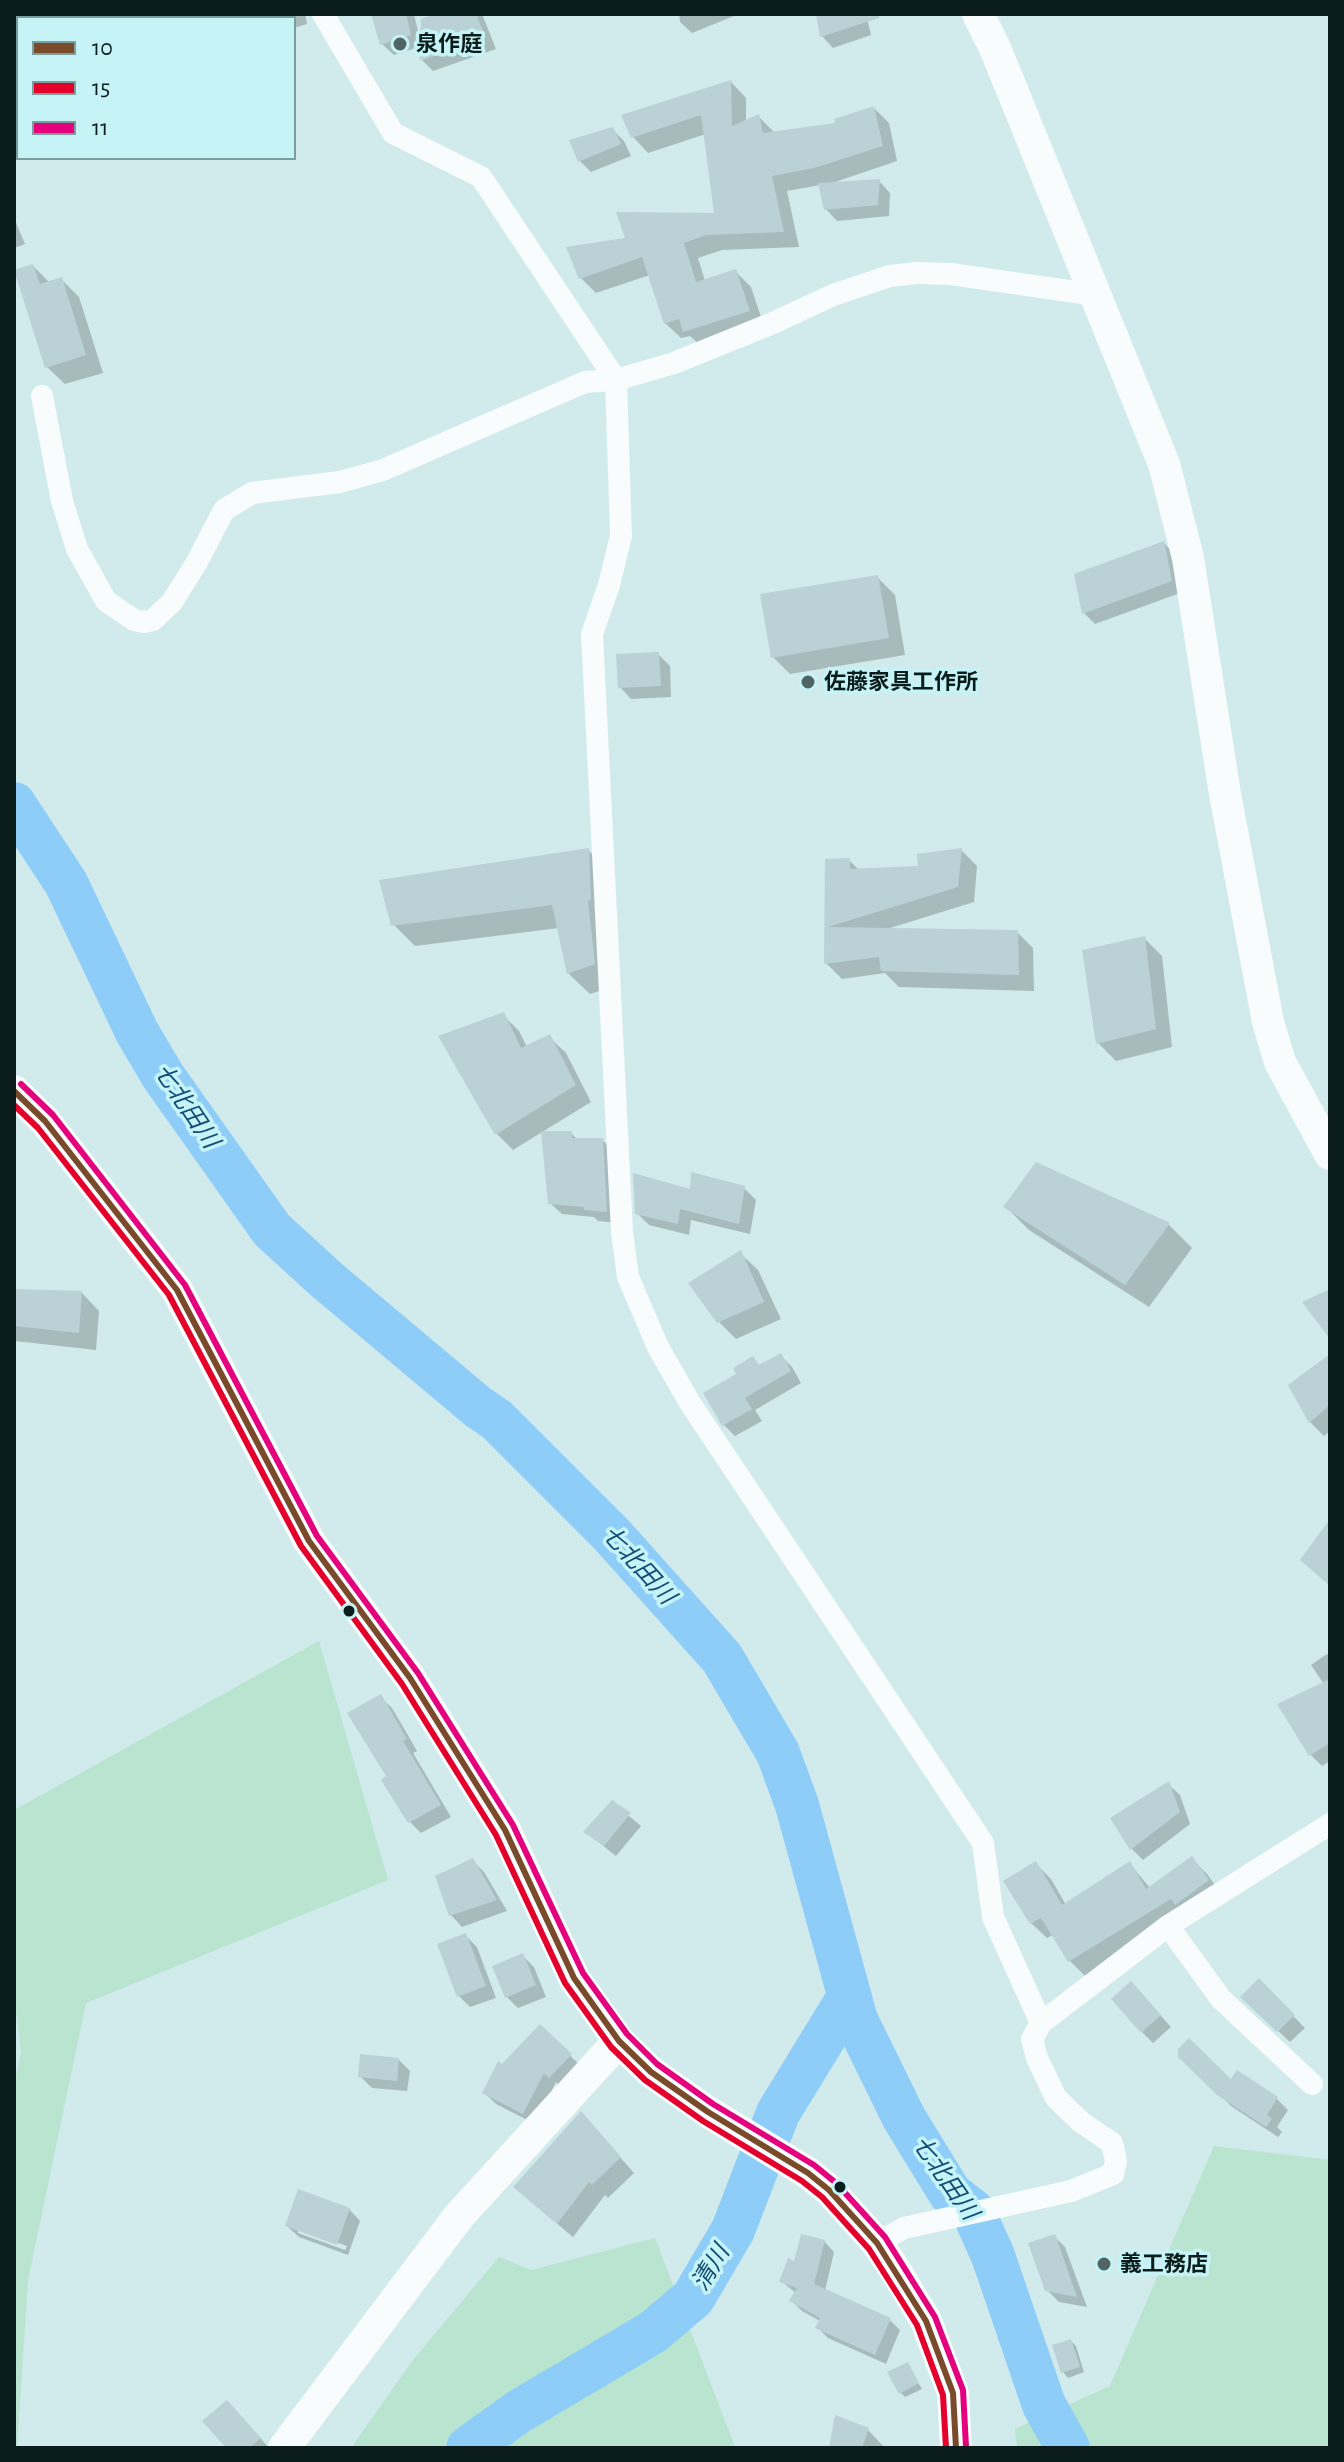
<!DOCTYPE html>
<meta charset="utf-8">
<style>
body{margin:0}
#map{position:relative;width:1344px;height:2462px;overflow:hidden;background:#d1eaeb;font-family:"Alegreya Sans",sans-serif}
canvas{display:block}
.frame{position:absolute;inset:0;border:16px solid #0b1c1d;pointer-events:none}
.legend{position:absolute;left:16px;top:16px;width:280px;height:144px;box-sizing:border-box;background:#c6f4f6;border:2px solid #7b9e9f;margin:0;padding:10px 14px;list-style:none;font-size:24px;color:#0b1c1d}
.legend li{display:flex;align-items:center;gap:16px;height:40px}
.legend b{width:40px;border:2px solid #7b9e9f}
</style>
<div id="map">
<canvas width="1344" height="2462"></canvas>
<div class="frame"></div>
<ul class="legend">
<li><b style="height:10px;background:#7a4b2a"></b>10</li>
<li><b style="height:10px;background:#e4002b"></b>15</li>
<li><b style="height:10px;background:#e5007d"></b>11</li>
</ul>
</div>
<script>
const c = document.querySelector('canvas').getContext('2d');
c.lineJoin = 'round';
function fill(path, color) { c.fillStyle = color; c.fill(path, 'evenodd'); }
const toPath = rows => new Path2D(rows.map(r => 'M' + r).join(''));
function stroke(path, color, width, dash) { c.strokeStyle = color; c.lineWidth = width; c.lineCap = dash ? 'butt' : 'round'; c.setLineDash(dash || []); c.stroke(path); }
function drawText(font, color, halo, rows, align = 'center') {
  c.font = font + ' "Alegreya Sans","Noto Sans JP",sans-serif'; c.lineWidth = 7; c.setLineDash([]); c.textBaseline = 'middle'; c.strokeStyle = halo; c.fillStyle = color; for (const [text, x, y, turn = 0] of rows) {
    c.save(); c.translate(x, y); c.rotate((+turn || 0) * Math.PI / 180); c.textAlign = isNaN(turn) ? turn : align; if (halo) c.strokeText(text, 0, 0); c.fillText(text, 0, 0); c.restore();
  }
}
fill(toPath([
 [319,1641,388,1880,86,2003,28,2280,17,2448,14,2448,14,2086,21,2052,14,1995,14,1810],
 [1214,2146,1330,2160,1330,2448,1017,2448,1015,2429,1110,2386],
 [655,2238,735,2447,351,2448,413,2360,499,2257,531,2270]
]), '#b8e4d0');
fill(toPath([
 [204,14,305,14,307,24,294,28,294,18,197,18],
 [373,14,414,14,421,44,439,14,482,14,496,49,433,71,422,60,422,46,394,55,382,44],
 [679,14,739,14,692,33,680,22],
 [818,14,866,14,871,35,833,48,822,36],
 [731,82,746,98,746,122,759,117,774,132,837,125,874,108,889,123,897,161,832,183,879,181,890,193,889,216,837,221,826,209,820,185,787,191,799,247,722,250,698,258,705,281,735,271,751,287,764,326,701,346,690,336,681,338,665,323,650,275,596,293,581,278,627,240,716,215,706,134,648,153,633,137],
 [613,130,624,141,631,156,591,172,579,160],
 [14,218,25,244,14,248],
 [33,266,50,283,61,279,79,297,103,373,65,384,47,367],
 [1164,543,1175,555,1183,592,1095,624,1084,613],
 [877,577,895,595,905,655,790,674,773,657],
 [658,654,670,666,671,697,631,699,620,687],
 [588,850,610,872,615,986,590,994,568,973,559,928,415,946,393,924],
 [961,850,977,866,974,902,887,929,1017,932,1033,948,1034,991,899,987,885,973,842,979,826,963,827,860,849,860,860,871,920,868],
 [1144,938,1162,956,1172,1047,1116,1061,1098,1043],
 [503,1015,519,1031,527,1047,549,1037,566,1053,591,1102,513,1150,497,1134,441,1037],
 [571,1133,578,1140,602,1140,614,1151,618,1223,598,1221,594,1217,562,1214,550,1203],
 [1037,1164,1169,1225,1192,1248,1149,1307,1029,1230,1005,1206],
 [744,1188,756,1200,750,1234,691,1220,689,1235,649,1225,637,1213,692,1191],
 [740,1253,758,1270,781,1319,736,1339,719,1322],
 [14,1291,82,1293,99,1311,96,1350,15,1341],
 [780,1355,792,1367,801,1383,755,1410,762,1421,735,1436,724,1425,739,1375,753,1359,761,1366],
 [1330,1356,1330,1431,1324,1436,1310,1422,1291,1385],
 [1327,1654,1330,1657,1330,1761,1322,1766,1310,1754,1324,1684,1311,1665],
 [380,1697,392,1708,417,1751,413,1753,451,1817,421,1833,410,1822,389,1777],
 [1168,1784,1180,1795,1190,1824,1143,1860,1132,1849,1113,1819],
 [612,1802,641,1826,616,1856,586,1832],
 [1192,1859,1207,1874,1223,1896,1085,1976,1070,1961,1053,1935,1047,1938,1031,1923,1036,1864,1051,1879,1066,1905,1130,1864,1150,1888],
 [472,1860,484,1872,507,1911,462,1927,451,1915,437,1877],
 [465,1935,477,1947,496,1998,470,2007,459,1996],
 [522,1955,534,1967,546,1997,518,2008,507,1997],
 [1259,1981,1305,2028,1290,2042,1254,2008],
 [1142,1995,1171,2027,1153,2043,1142,2032],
 [540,2027,582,2067,562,2088,556,2082,535,2124,496,2104,485,2093,503,2066],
 [1180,2056,1232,2083,1238,2073,1277,2099,1288,2110,1277,2127,1282,2132,1278,2137,1231,2106],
 [398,2059,410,2071,407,2091,372,2088,360,2076],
 [581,2113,634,2173,608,2198,605,2195,573,2237,530,2201],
 [349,2209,360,2221,348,2255,299,2237,287,2226],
 [298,2229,347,2246,345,2250,298,2233],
 [1054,2236,1065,2247,1087,2307,1059,2302,1047,2290],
 [824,2241,834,2252,825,2291,890,2320,900,2330,886,2364,828,2338,818,2328,820,2321,802,2311,792,2301,796,2293,781,2281,795,2263],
 [1071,2341,1076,2346,1084,2372,1068,2378,1063,2372],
 [907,2364,922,2389,905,2397,900,2392],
 [239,2414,269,2448,229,2448],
 [868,2430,883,2446,883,2448,831,2448]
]), '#0003');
stroke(toPath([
 [14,804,66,883,137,1032,163,1076,272,1230,328,1281,478,1407,497,1420,611,1534,722,1658,778,1753,797,1805,856,2020,904,2118,950,2193,973,2211,993,2256,1044,2405,1068,2448],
 [468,2448,518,2412,653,2332,693,2298,733,2230,778,2113,849,1997]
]), '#8ecdf8', 44);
fill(toPath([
 [371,14,406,14,411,35,380,45],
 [434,14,476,14,485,37,420,61,421,19],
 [816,14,879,14,879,18,820,37],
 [731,80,732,126,759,114,763,133,835,123,834,119,874,106,883,146,814,168,772,176,784,232,706,235,684,243,696,282,736,269,750,311,683,332,679,319,664,324,642,257,579,279,566,247,625,238,616,212,714,213,701,115,631,138,621,115],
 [613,127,621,144,578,162,569,140],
 [880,179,878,205,824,210,818,183],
 [33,264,40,284,62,277,86,355,45,368,14,270],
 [1164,541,1172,581,1082,614,1074,574],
 [878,575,889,638,771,658,760,594],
 [659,652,661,686,618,688,616,654],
 [589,848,591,900,588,901,595,964,567,974,552,905,391,926,379,880],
 [962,848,958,887,828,927,1018,930,1019,975,881,971,879,957,824,964,825,859,850,858,850,869,918,866,917,854],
 [1145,936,1156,1029,1096,1044,1082,950],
 [504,1012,521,1048,550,1034,576,1085,495,1135,438,1036],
 [541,1131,572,1131,572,1138,603,1138,607,1212,584,1210,584,1207,548,1204],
 [1036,1162,1170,1223,1125,1285,1003,1207],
 [691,1172,745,1186,739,1224,680,1209,678,1224,635,1214,633,1173,690,1189],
 [741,1250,764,1302,717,1323,688,1283],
 [14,1289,82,1291,79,1333,14,1326],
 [1330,1289,1330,1339,1302,1302],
 [781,1353,791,1371,745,1398,752,1409,722,1426,703,1393,736,1374,733,1368,753,1356,759,1365],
 [1330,1354,1330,1405,1309,1423,1288,1385],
 [1330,1519,1330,1586,1300,1560],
 [1330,1679,1330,1743,1309,1756,1277,1704],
 [381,1694,407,1739,403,1741,441,1805,408,1823,381,1780,386,1776,347,1713],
 [1169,1781,1180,1812,1130,1850,1110,1818],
 [612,1800,631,1813,604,1846,583,1832],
 [1192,1856,1209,1880,1175,1905,1171,1899,1068,1962,1041,1918,1030,1924,1003,1881,1036,1861,1062,1905,1130,1861,1146,1889],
 [473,1858,497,1900,449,1916,435,1876],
 [466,1933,486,1986,457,1997,437,1944],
 [523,1953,536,1985,505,1998,492,1966],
 [1259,1978,1295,2015,1277,2032,1240,1997],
 [1131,1981,1161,2015,1141,2033,1111,1999],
 [540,2024,572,2054,549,2078,544,2073,523,2114,482,2093,498,2061,502,2064],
 [1189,2038,1231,2079,1237,2070,1278,2097,1267,2115,1272,2119,1266,2127,1217,2095,1178,2057,1178,2049],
 [360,2054,399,2058,397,2081,358,2077],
 [581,2111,621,2157,592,2185,589,2182,557,2224,513,2187],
 [298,2189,350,2208,337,2245,285,2226],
 [801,2234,825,2240,814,2284,891,2318,875,2355,815,2328,820,2318,789,2301,797,2288,779,2282,788,2258,794,2261],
 [1055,2234,1077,2297,1045,2291,1028,2243],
 [1071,2339,1080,2367,1061,2373,1052,2345],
 [908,2362,919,2383,899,2394,887,2372],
 [227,2400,261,2438,249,2448,226,2448,202,2421],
 [835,2415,869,2428,862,2448,829,2448]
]), '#bad1d6');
stroke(toPath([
 [323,14,393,133,481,177,616,380,621,536,609,585,592,634,622,1232,628,1277,658,1347,690,1403,983,1843,993,1917,1041,2023],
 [42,396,62,501,77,549,106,601,134,620,144,622,153,620,172,602,197,562,224,510,252,493,340,482,383,470,585,382,616,380,674,363,773,323,833,295,890,276,917,273,951,274,1096,295],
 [1168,1926,1221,1999,1312,2084],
 [877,2243,904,2228,1071,2191,1113,2174,1116,2161,1112,2143,1081,2122,1056,2098,1037,2058,1032,2039,1041,2023,1168,1926,1330,1824]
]), '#f8fcfc', 22);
stroke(toPath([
 [978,14,995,48,1164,464,1188,558,1225,794,1268,1022,1280,1062,1330,1154],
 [14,1091,45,1121,177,1290,309,1541,410,1678,505,1830,574,1978,619,2041,651,2072,708,2112,808,2173,829,2190,877,2243,895,2270,926,2321,953,2393,956,2448],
 [284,2448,459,2216,619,2041]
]), '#f8fcfc', 32);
stroke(toPath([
 [14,1091,45,1121,177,1290,309,1541,410,1678,505,1830,574,1978,619,2041,651,2072,708,2112,808,2173,829,2190,877,2243,926,2321,953,2393,956,2448]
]), '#7a4b2a', 6);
stroke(toPath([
 [14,1105,38,1128,169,1295,301,1546,402,1684,496,1835,565,1983,611,2047,645,2080,703,2121,802,2181,822,2197,869,2249,917,2325,943,2395,946,2448]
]), '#e4002b', 6);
stroke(toPath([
 [21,1084,53,1115,185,1285,317,1536,418,1673,513,1825,583,1973,627,2034,657,2064,713,2104,814,2165,836,2183,885,2237,935,2317,963,2390,966,2447]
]), '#e5007d', 6);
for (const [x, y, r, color] of [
 [400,44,8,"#506465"],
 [808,682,8,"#506465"],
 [349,1611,7,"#0b1c1d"],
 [840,2187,7,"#0b1c1d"],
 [1104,2264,8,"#506465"]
]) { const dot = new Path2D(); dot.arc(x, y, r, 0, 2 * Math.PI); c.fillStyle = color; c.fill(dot); stroke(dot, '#c6f4f6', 3); }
drawText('bold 22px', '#0b1c1d', '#c6f4f6', [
 ["泉作庭",416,44],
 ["佐藤家具工作所",824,682],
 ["義工務店",1120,2264]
], 'left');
drawText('italic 24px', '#114c75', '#c6f4f6', [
 ["七北田川",186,1106,56],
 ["七北田川",638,1565,48],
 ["七北田川",945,2178,55],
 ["清川",711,2268,-59]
]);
</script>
